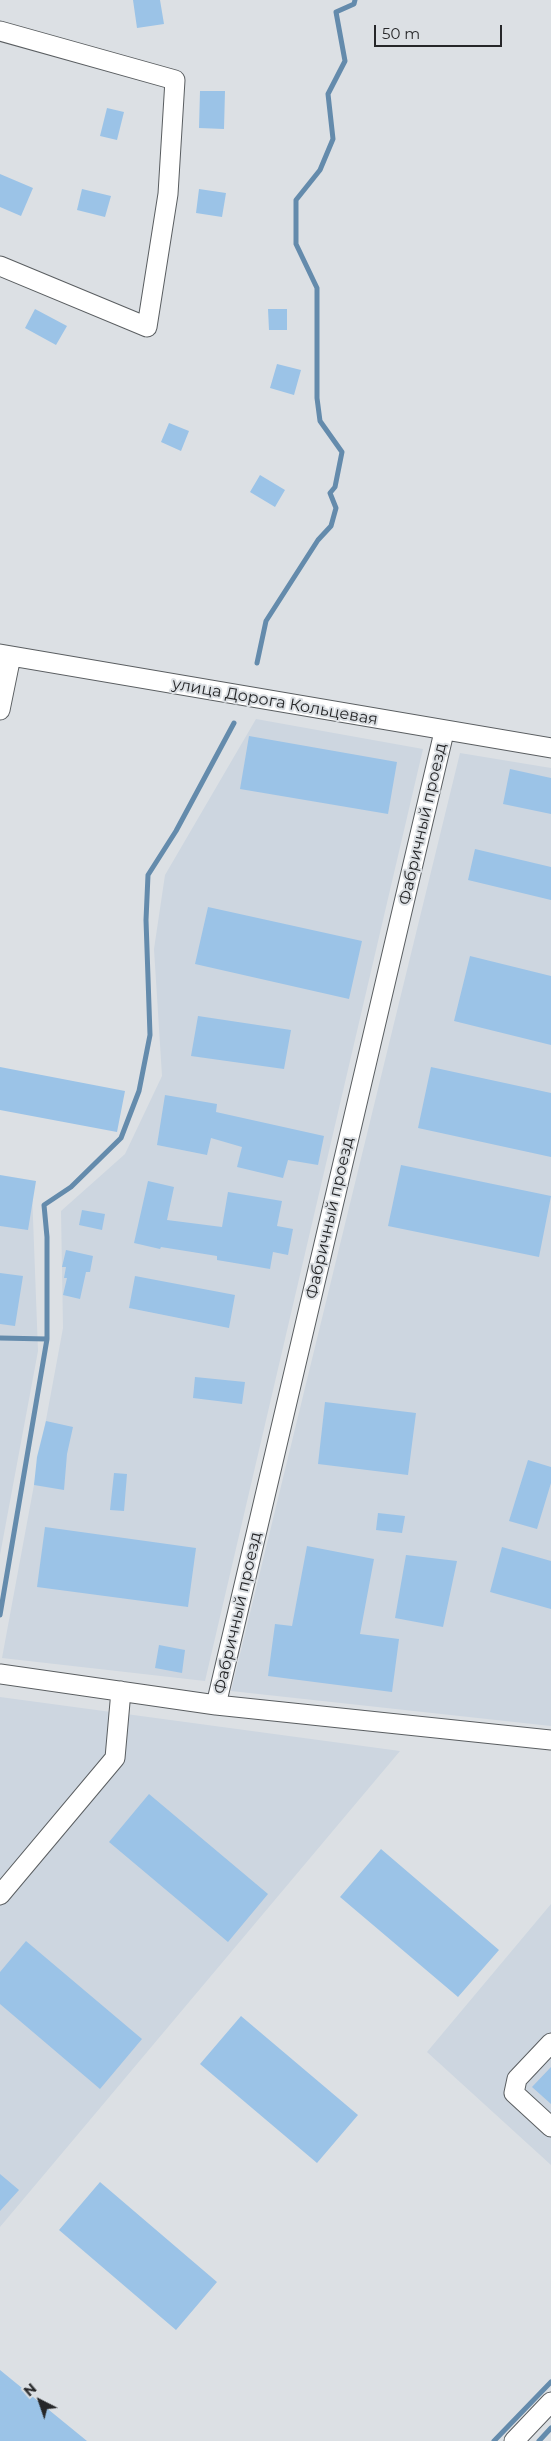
<!DOCTYPE html>
<meta charset="utf-8">
<style>
body{margin:0}
#map{position:relative;width:551px;height:2441px;overflow:hidden;background:#dce0e4;font-family:Montserrat,sans-serif}
canvas{display:block}
.north{position:absolute;left:15px;top:2376px;width:50px;height:50px;-webkit-text-stroke:4px #dce0e4;paint-order:stroke;rotate:319deg;font-size:14px;font-weight:700;line-height:20px;text-align:center;color:#262729}
.north::after{content:'';display:block;margin:auto;width:18px;height:22px;background:#262729;clip-path:polygon(50% 0,100% 100%,50% 72%,0 100%)}
.scale{position:absolute;left:374px;top:25px;width:128px;height:22px;box-sizing:border-box;border:2px solid #262729;border-top:0;padding-left:6px;font-size:15px;line-height:18px;white-space:nowrap;color:#262729;-webkit-text-stroke:4px #dce0e4;paint-order:stroke}
</style>
<div id="map">
<canvas width="551" height="2441"></canvas>
<div class="north">N</div>
<div class="scale">50 m</div>
</div>
<script>
const c = document.querySelector('canvas').getContext('2d');
c.lineJoin = 'round';
function fill(path, color) { c.fillStyle = color; c.fill(path, 'evenodd'); }
const toPath = rows => new Path2D(rows.map(r => 'M' + r).join(''));
function stroke(path, color, width, dash) { c.strokeStyle = color; c.lineWidth = width; c.lineCap = dash ? 'butt' : 'round'; c.setLineDash(dash || []); c.stroke(path); }
function drawText(font, color, halo, rows, align = 'center') {
  c.font = font + ' Montserrat,sans-serif'; c.lineWidth = 4; c.setLineDash([]); c.textBaseline = 'middle'; c.strokeStyle = halo; c.fillStyle = color; for (const [text, x, y, turn = 0] of rows) {
    c.save(); c.translate(x, y); c.rotate((+turn || 0) * Math.PI / 180); c.textAlign = isNaN(turn) ? turn : align; if (halo) c.strokeText(text, 0, 0); c.fillText(text, 0, 0); c.restore();
  }
}
fill(toPath([
 [256,719,423,749,205,1681,2,1658,63,1328,61,1211,125,1154,162,1076,154,949,165,875],
 [460,753,551,768,551,1726,231,1691],
 [0,1180,32,1192,38,1351,0,1555],
 [0,1697,400,1751,0,2227],
 [551,1904,551,2165,427,2052]
]), '#cdd6e0');
stroke(toPath([
 [257,663,266,621,318,540,331,526,336,508,330,493,335,487,342,452,320,421,317,398,317,288,296,244,296,200,320,170,333,139,328,94,345,61,336,12,354,4,355,0],
 [0,1338,47,1339,0,1615],
 [47,1339,47,1237,44,1205,71,1187,121,1138,139,1091,150,1035,146,920,148,875,176,831,234,723],
 [494,2441,551,2382],
 [539,2441,551,2428]
]), '#648bac', 5);
fill(toPath([
 [133,0,160,0,164,24,137,28],
 [200,91,225,91,224,129,199,128],
 [107,108,124,112,117,140,100,136],
 [0,174,33,188,21,216,0,207],
 [82,189,111,196,105,217,77,210],
 [199,189,226,193,222,217,196,213],
 [35,309,67,326,56,345,25,328],
 [268,309,287,309,287,330,269,330],
 [277,364,301,370,294,395,270,388],
 [169,423,189,431,181,451,161,442],
 [260,475,285,490,275,507,250,492],
 [249,736,397,762,388,814,240,789],
 [510,769,551,778,551,814,503,804],
 [475,849,551,867,551,900,468,880],
 [208,907,362,941,349,999,195,964],
 [470,956,551,976,551,1045,454,1021],
 [198,1016,291,1030,284,1069,191,1056],
 [0,1067,125,1091,117,1132,0,1110],
 [431,1067,551,1093,551,1157,418,1128],
 [165,1095,217,1104,216,1112,324,1136,318,1165,288,1160,283,1178,237,1167,242,1147,211,1138,207,1155,157,1145],
 [401,1165,551,1196,539,1257,388,1226],
 [0,1175,36,1181,28,1230,0,1226],
 [148,1181,174,1187,167,1220,222,1227,228,1192,282,1201,277,1226,293,1229,288,1255,273,1252,270,1269,217,1260,217,1256,161,1247,160,1249,134,1243],
 [82,1210,105,1214,102,1230,79,1225],
 [66,1250,93,1256,90,1272,86,1272,80,1299,63,1295,67,1278,64,1278,66,1267,62,1267],
 [0,1273,23,1276,15,1326,0,1324],
 [135,1276,235,1295,229,1328,129,1308],
 [195,1377,245,1382,242,1404,193,1398],
 [325,1402,416,1413,408,1475,318,1464],
 [46,1421,73,1427,67,1454,64,1490,34,1485,37,1457],
 [528,1460,551,1467,551,1483,537,1529,509,1521],
 [114,1473,127,1474,124,1511,110,1510],
 [378,1513,405,1516,402,1533,376,1530],
 [45,1527,196,1548,188,1607,37,1587],
 [307,1546,374,1559,360,1634,399,1639,392,1692,268,1676,275,1624,292,1626],
 [502,1547,551,1561,551,1609,490,1592],
 [406,1555,457,1561,443,1627,395,1618],
 [159,1645,185,1650,182,1673,155,1668],
 [149,1794,268,1894,228,1942,109,1842],
 [381,1849,499,1950,458,1997,340,1897],
 [26,1941,142,2039,100,2089,0,2004,0,1972],
 [241,2016,358,2115,317,2163,200,2064],
 [551,2067,551,2104,532,2087],
 [0,2174,19,2190,0,2211],
 [100,2182,217,2282,176,2330,59,2230],
 [0,2370,87,2441,0,2441]
]), '#9bc3e7');
const minor = toPath([
 [0,31,175,80,168,194,147,327,0,266],
 [0,654,551,748],
 [0,710,11,656],
 [0,1674,216,1705,551,1740],
 [216,1705,444,732],
 [0,1895,115,1758,121,1691],
 [551,2043,517,2079,514,2093,551,2127],
 [514,2441,551,2402]
]);
stroke(minor, '#5a5e61', 21);
stroke(minor, '#fff', 19);
drawText('16px', '#262729', '#dce0e4', [
 ["улица Дорога Кольцевая",275,702,10],
 ["Фабричный проезд",423,824,-77],
 ["Фабричный проезд",330,1218,-77],
 ["Фабричный проезд",238,1613,-77]
]);
</script>
